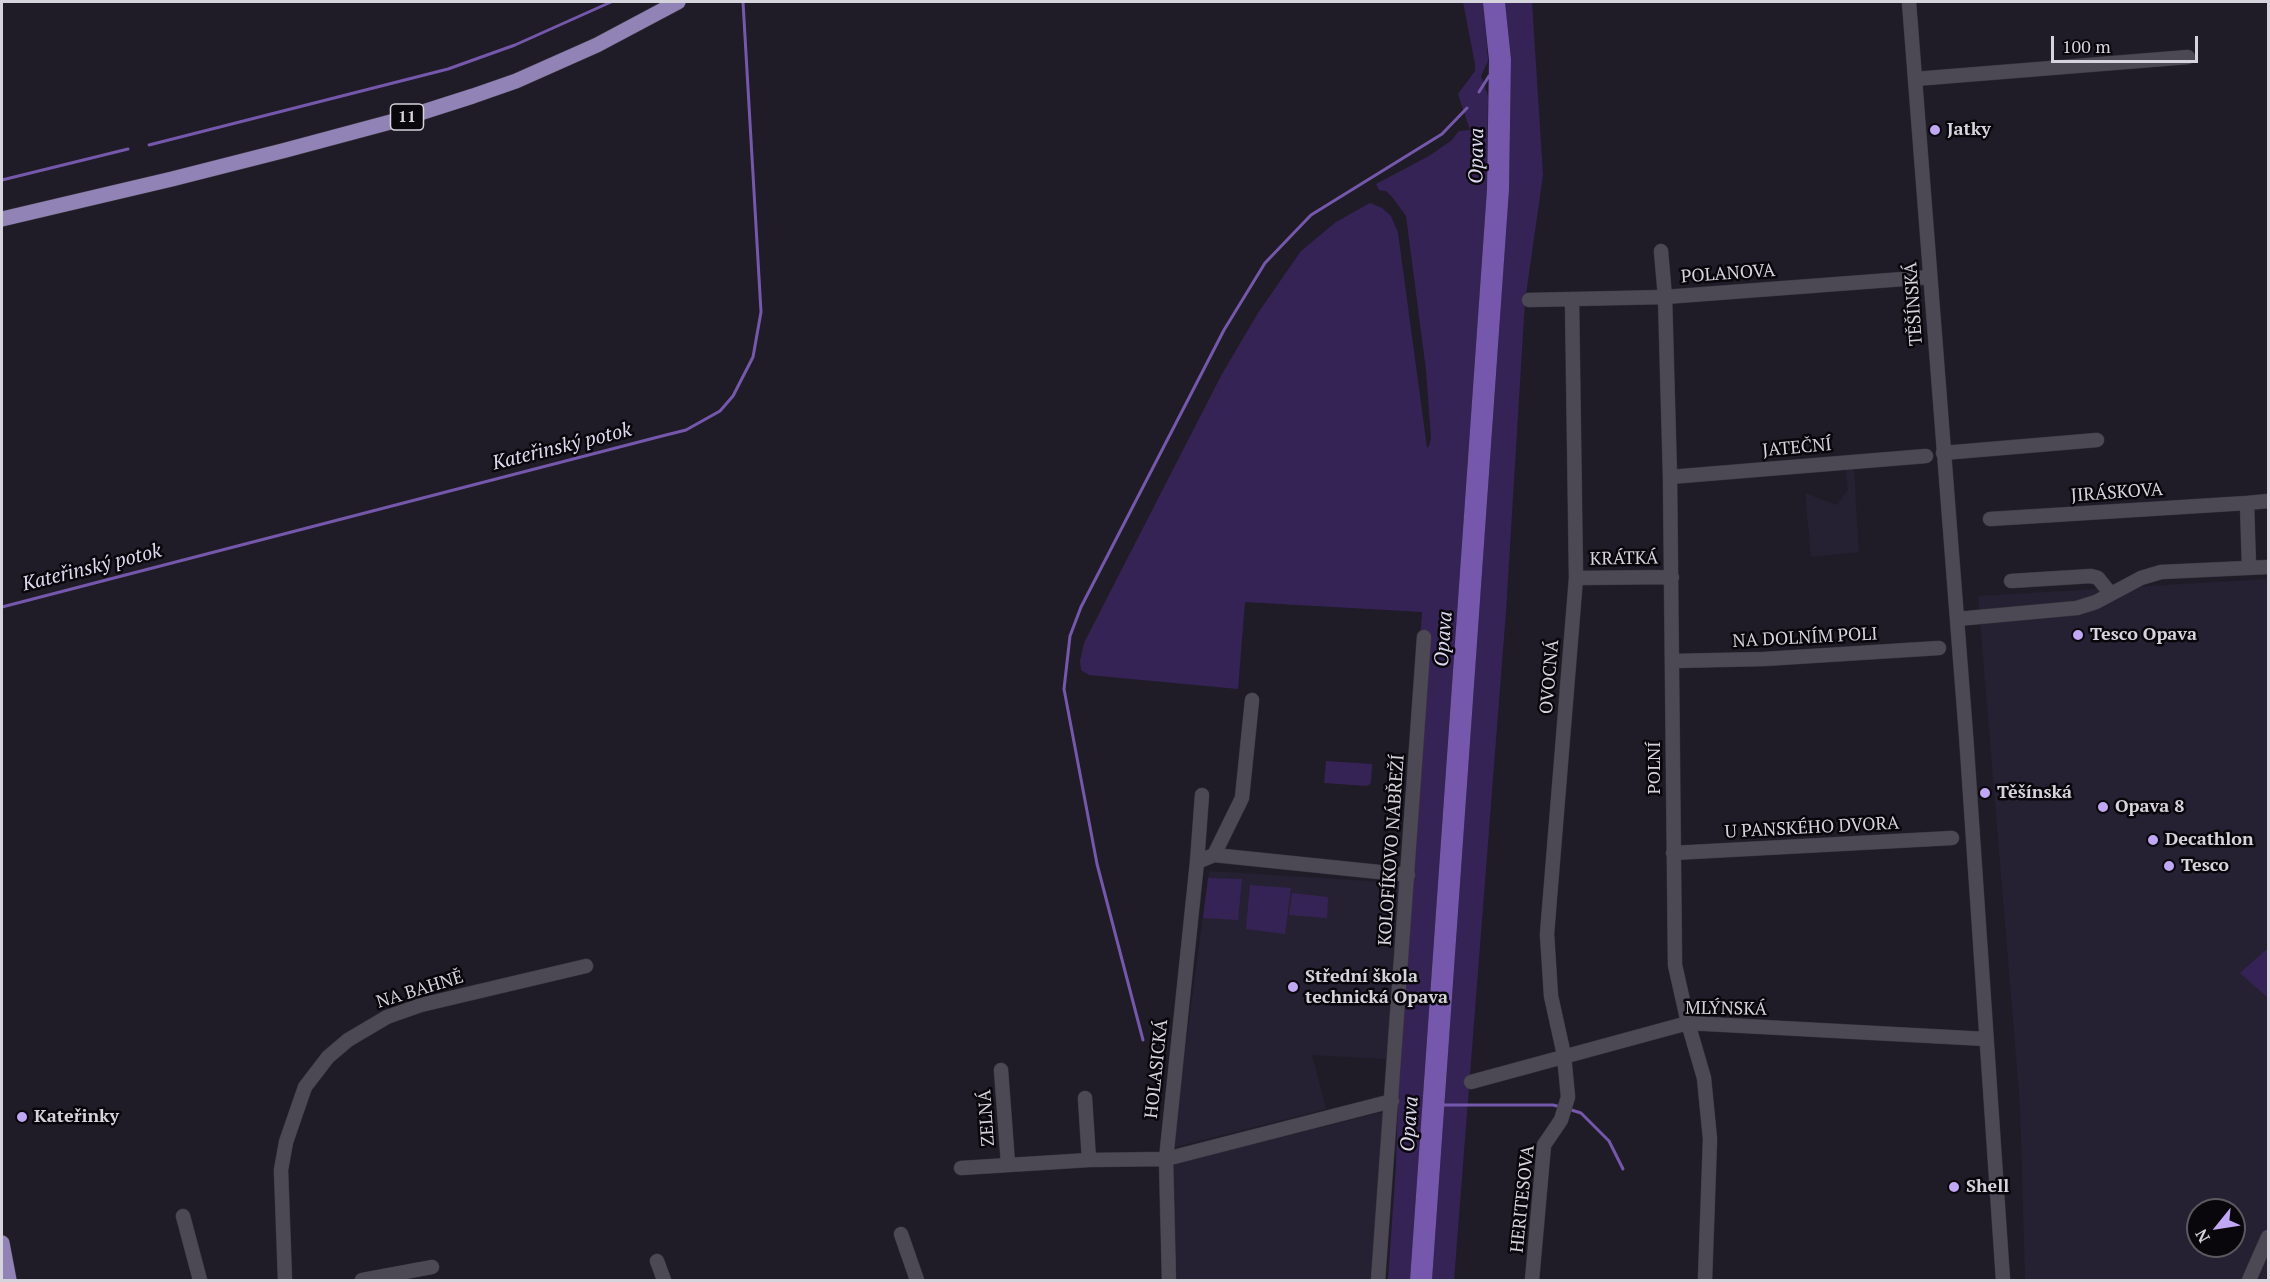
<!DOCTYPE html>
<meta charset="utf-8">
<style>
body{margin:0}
#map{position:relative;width:2270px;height:1282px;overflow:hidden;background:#1f1c27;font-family:"PT Serif",serif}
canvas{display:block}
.frame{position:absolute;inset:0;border:3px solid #d5d3db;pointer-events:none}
.north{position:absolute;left:2186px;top:1198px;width:60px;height:60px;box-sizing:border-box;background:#09070c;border:2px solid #5b595f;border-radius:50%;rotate:240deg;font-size:16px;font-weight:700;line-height:24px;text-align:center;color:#d5d3db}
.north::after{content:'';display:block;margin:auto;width:21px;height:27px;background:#c0a8f4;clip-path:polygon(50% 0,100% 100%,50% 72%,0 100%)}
.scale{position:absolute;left:2051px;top:36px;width:147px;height:27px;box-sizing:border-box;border:3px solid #d5d3db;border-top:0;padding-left:8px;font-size:18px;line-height:21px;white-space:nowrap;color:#d5d3db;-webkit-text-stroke:4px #09070c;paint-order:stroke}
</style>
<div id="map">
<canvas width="2270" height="1282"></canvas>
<div class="frame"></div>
<div class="north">N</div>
<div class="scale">100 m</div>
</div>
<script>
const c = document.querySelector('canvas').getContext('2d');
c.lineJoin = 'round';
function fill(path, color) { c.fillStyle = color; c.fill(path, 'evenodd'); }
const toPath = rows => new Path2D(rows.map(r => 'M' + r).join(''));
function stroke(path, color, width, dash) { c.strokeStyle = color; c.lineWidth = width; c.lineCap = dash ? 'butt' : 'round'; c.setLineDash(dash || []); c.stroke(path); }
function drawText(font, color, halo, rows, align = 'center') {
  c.font = font + ' "PT Serif",serif'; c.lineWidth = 5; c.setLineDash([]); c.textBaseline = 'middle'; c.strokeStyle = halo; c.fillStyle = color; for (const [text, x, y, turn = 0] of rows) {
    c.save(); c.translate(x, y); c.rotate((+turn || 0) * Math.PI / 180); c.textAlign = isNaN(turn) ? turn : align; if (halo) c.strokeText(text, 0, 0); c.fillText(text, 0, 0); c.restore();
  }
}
fill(toPath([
 [1846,470,1854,470,1859,552,1811,557,1805,493,1837,505,1848,490],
 [2268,579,2268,948,2241,973,2268,998,2268,1280,2025,1280,2020,1105,1978,596],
 [2198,1210,2234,1210,2234,1246,2198,1246],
 [1209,871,1401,883,1387,1059,1312,1055,1326,1109,1172,1148],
 [1383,1112,1371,1280,1177,1280,1172,1164]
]), '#262132');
fill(toPath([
 [1463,2,1484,2,1488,61,1481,76,1488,96,1487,189,1410,1280,1388,1280,1396,1165,1404,880,1422,612,1245,602,1238,689,1089,675,1081,670,1080,661,1084,643,1222,374,1258,313,1301,251,1336,222,1370,203,1382,208,1391,216,1398,233,1427,448,1429,446,1431,438,1426,370,1406,216,1393,198,1386,191,1379,190,1376,184,1429,156,1452,140,1459,131,1470,130,1458,94,1475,71,1475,64],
 [1505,2,1532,2,1543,175,1525,301,1506,611,1454,1280,1432,1280,1509,190,1511,59],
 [1326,761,1372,764,1371,783,1367,786,1324,783],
 [1208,878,1242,879,1238,920,1203,918],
 [1250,885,1291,888,1285,934,1246,929],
 [1292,893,1328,897,1327,918,1289,915],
 [2268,948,2268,998,2240,973]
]), '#362356');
fill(toPath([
 [1483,2,1505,2,1511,59,1509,190,1432,1280,1410,1280,1487,189,1489,60]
]), '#7558ab');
stroke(toPath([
 [1479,92,1489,76],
 [149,145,448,69,515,45,611,2],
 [2,180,128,149],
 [2,607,662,436,686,430,720,411,733,396,753,357,761,312,743,2],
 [1143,1040,1097,864,1064,689,1070,636,1081,607,1224,330,1265,263,1311,215,1442,134,1467,108],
 [1442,1105,1553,1105,1561,1107],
 [1568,1109,1581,1113,1609,1141,1623,1169]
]), '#7558ab', 3);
const minor = toPath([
 [1909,2,1966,735,2003,1280],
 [1915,79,2188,57],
 [1661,251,1665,297,1670,477,1675,965,1688,1023,1704,1078,1710,1139,1705,1280],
 [1529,300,1665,297,1930,277],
 [1943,453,2097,440],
 [1670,477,1926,456],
 [2247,503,2268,501],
 [1990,519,2247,503,2249,568],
 [1576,578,1672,577],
 [2011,581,2091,576,2098,578,2110,593],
 [1957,619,2077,608,2096,602,2141,578,2161,572,2268,567],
 [1673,661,1764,659,1939,648],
 [1673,853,1952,838],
 [1214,855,1242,798,1252,700],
 [1197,862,1214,855,1408,875],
 [1001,1070,1008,1164],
 [1471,1082,1688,1023,1986,1039],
 [1085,1098,1089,1160],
 [961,1168,1089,1160,1166,1159,1392,1101],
 [183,1216,200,1280],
 [901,1234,917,1280],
 [657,1261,664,1280],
 [285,1280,281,1170,286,1142,305,1087,328,1057,348,1040,387,1017,421,1005,586,966],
 [362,1280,432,1267],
 [1169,1280,1166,1159,1197,862,1202,795],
 [1378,1280,1424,637],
 [1532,1280,1544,1145,1561,1120,1568,1097,1564,1055,1551,996,1547,934,1576,578,1572,299],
 [2249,1280,2268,1237]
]);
const major = toPath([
 [2,219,172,179,286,150,398,120,473,96,516,81,597,45,678,2],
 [2,1243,9,1280]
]);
stroke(minor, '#3a3841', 15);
stroke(major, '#3a3841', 16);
stroke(minor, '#4c4955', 14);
stroke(major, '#9283b6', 15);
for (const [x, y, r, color] of [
 [1935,130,6,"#c0a8f4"],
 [2078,635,6,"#c0a8f4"],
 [1985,793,6,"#c0a8f4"],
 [2103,807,6,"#c0a8f4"],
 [2153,840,6,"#c0a8f4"],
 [2169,866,6,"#c0a8f4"],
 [1293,987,6,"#c0a8f4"],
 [22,1117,6,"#c0a8f4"],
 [1954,1187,6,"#c0a8f4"]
]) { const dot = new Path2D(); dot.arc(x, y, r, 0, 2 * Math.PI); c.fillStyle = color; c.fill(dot); stroke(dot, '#09070c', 2); }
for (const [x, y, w] of [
 [407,117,33]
]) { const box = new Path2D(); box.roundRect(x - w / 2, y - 13, w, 26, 4.5); c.fillStyle = '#09070c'; c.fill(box); stroke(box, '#d5d3db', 1.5); }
drawText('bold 16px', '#d5d3db', null, [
 ["11",407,117]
]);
drawText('bold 18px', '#d5d3db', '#09070c', [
 ["Jatky",1947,130],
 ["Tesco Opava",2090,635],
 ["Těšínská",1997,793],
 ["Opava 8",2115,807],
 ["Decathlon",2165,840],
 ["Tesco",2181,866],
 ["Střední škola",1305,977],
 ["technická Opava",1305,998],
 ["Kateřinky",34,1117],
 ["Shell",1966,1187]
], 'left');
drawText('18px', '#d5d3db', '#09070c', [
 ["POLANOVA",1728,274,-4],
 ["TĚŠÍNSKÁ",1914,304,-94],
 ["JATEČNÍ",1797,448,-5],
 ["JIRÁSKOVA",2117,493,-4],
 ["KRÁTKÁ",1624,559,-1],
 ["NA DOLNÍM POLI",1805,638,-3],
 ["OVOCNÁ",1550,677,-85],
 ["POLNÍ",1655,768,-90],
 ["U PANSKÉHO DVORA",1812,828,-3],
 ["KOLOFÍKOVO NÁBŘEŽÍ",1392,850,-86],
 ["NA BAHNĚ",420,990,-17],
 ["MLÝNSKÁ",1726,1009,1],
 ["HOLASICKÁ",1157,1069,-84],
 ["ZELNÁ",987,1118,-94],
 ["HERITESOVA",1523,1199,-84]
]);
drawText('italic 20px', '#dfd9f0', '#09070c', [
 ["Opava",1477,156,-89],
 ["Kateřinský potok",562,447,-14],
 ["Kateřinský potok",92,568,-14],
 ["Opava",1444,639,-86],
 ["Opava",1410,1124,-86]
]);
</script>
